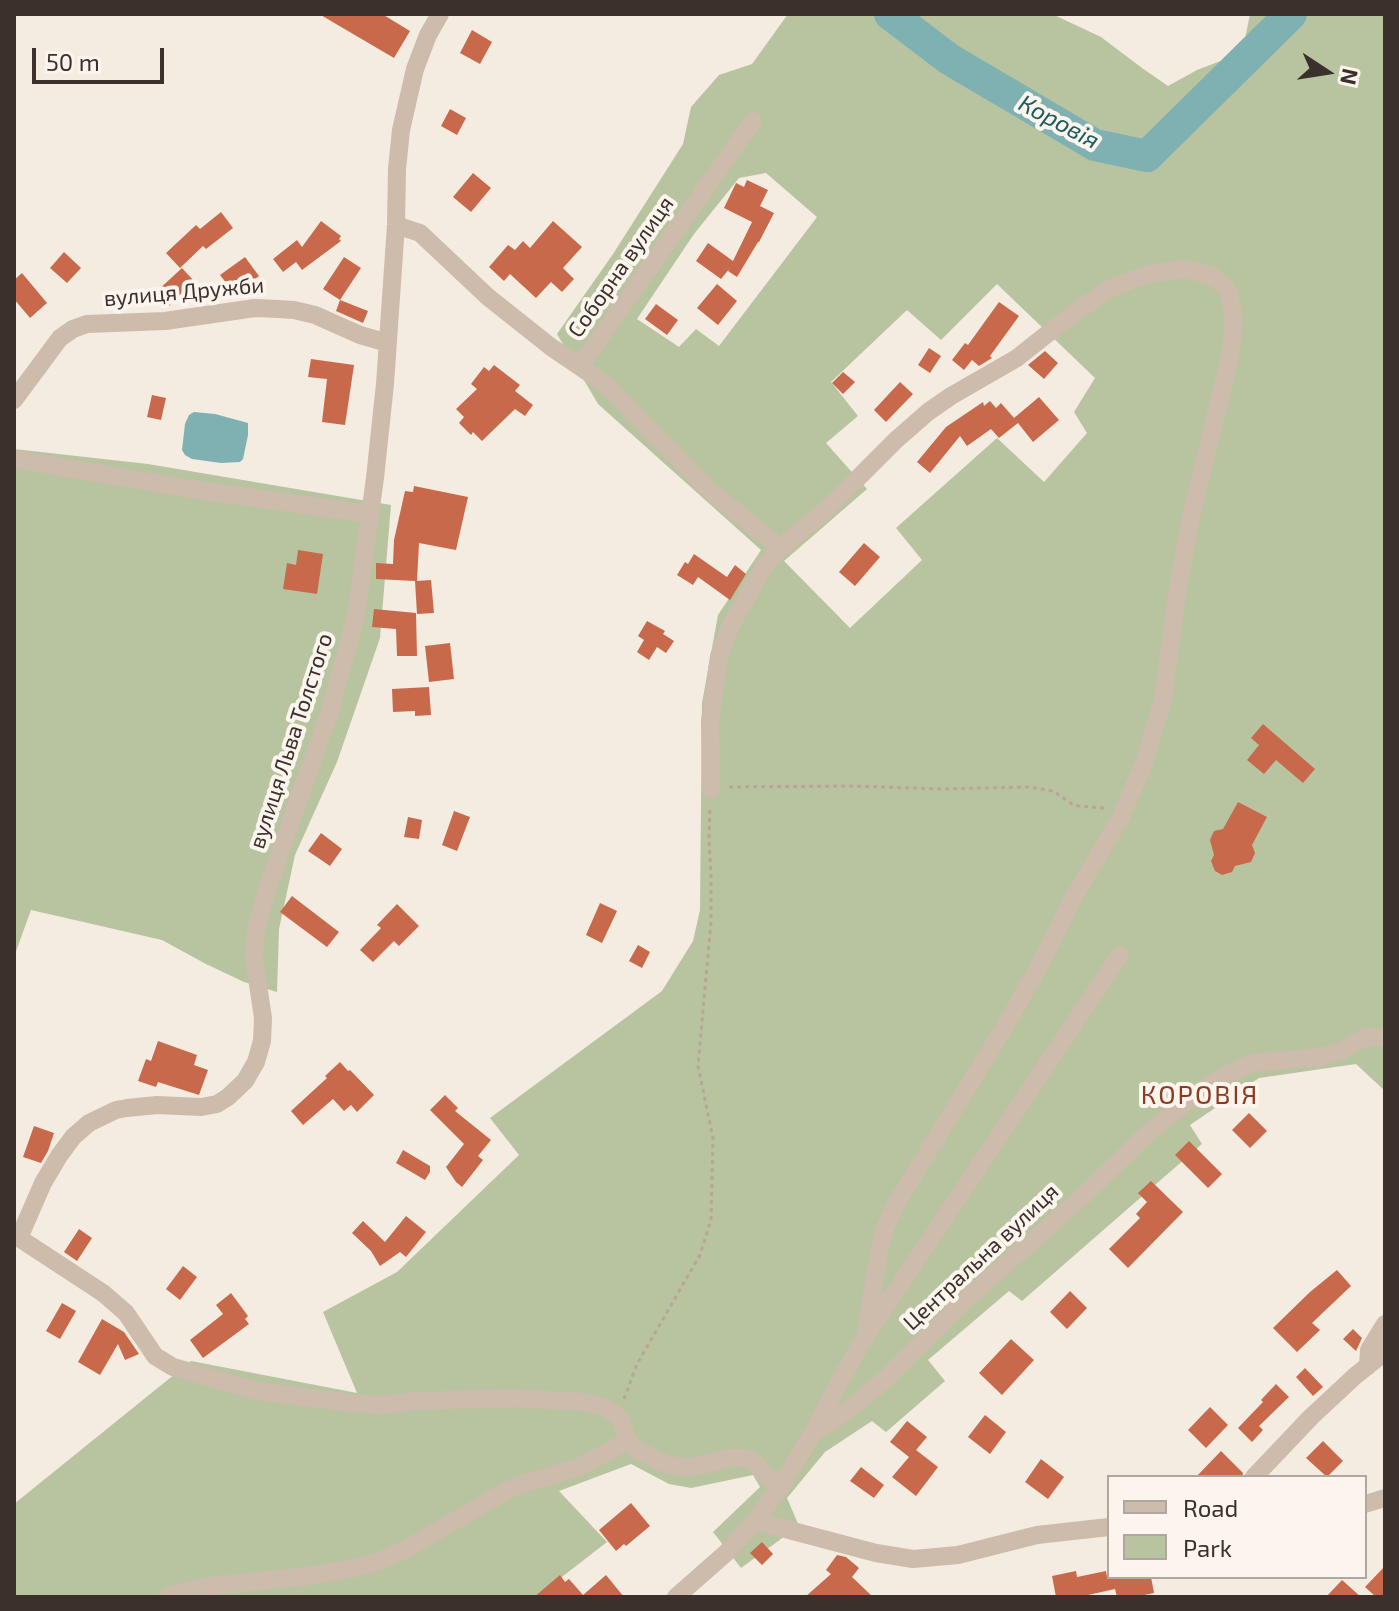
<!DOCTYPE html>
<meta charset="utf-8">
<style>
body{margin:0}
#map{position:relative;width:1399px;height:1611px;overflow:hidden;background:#f4ebe1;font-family:"Exo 2",sans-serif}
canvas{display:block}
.frame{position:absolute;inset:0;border:16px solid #3b302b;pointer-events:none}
.legend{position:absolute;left:1107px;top:1475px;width:260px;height:104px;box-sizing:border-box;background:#fbf5ee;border:2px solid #aea6a0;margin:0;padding:10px 14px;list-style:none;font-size:24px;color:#3b302b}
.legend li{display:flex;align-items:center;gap:16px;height:40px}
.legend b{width:40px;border:2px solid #aea6a0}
.north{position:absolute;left:1287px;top:32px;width:80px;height:80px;-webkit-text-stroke:6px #fbf5ee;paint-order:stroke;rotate:102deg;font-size:22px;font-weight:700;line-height:32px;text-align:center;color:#3b302b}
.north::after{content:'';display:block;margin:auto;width:28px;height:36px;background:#3b302b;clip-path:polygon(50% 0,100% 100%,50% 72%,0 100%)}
.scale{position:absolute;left:32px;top:48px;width:132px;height:36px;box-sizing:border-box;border:4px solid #3b302b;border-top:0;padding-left:10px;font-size:24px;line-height:28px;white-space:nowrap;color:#3b302b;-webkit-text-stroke:6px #fbf5ee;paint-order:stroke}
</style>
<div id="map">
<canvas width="1399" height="1611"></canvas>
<div class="frame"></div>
<ul class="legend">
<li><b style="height:10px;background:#cdbbac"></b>Road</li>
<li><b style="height:22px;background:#b8c4a0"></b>Park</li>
</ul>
<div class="north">N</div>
<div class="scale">50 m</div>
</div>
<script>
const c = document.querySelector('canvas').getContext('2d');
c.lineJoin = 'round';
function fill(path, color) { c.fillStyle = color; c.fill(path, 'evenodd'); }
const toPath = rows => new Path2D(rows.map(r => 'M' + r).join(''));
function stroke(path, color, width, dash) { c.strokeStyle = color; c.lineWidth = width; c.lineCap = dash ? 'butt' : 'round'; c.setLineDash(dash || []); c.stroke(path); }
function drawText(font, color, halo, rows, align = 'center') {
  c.font = font + ' "Exo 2",sans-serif'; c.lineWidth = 8; c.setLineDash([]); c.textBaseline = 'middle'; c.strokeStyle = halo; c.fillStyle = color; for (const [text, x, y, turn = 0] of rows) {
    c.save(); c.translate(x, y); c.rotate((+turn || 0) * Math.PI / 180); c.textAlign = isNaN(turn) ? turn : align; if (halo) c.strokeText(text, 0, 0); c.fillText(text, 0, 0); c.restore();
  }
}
fill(toPath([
 [788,14,1052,14,1101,37,1142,68,1168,86,1197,70,1231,57,1245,39,1250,14,1385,14,1385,1091,1356,1064,1259,1078,1190,1125,1202,1144,1022,1301,1009,1291,928,1360,945,1381,886,1432,872,1421,825,1452,787,1498,799,1526,741,1568,713,1532,760,1487,753,1475,691,1488,669,1484,631,1464,559,1491,607,1542,536,1597,14,1597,14,1504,191,1361,357,1393,323,1312,397,1272,519,1155,490,1118,662,991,693,941,700,910,702,703,718,615,761,550,598,404,557,334,613,254,683,144,691,107,719,75,752,64],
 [766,173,817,217,719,346,696,329,679,347,637,319,694,234,739,178],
 [997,284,1095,378,1074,412,1087,433,1044,482,997,438,896,528,922,560,850,628,784,561,867,489,826,443,858,416,831,382,907,310,941,340],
 [14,449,148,464,391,505,380,638,337,762,295,855,279,929,277,992,244,982,206,964,162,940,31,910,14,957]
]), '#b8c4a0');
fill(toPath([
 [194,412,215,414,248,423,248,435,243,459,240,462,221,463,192,459,185,455,182,450,185,424,189,415]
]), '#7fb0b2');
stroke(toPath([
 [890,14,949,59,1095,145,1147,156,1291,14]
]), '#7fb0b2', 32);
fill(toPath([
 [319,14,382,14,410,31,394,58],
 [472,30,492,42,480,64,460,53],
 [450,109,466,118,457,135,441,126],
 [473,173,491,188,471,212,453,197],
 [747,180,768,190,760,206,774,213,759,242,758,242,737,277,728,271,730,268,721,279,696,261,708,243,733,261,752,222,724,208,736,183,744,187],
 [221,212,233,228,206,249,203,246,180,268,166,253,196,225,200,229],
 [321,221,341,236,339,239,341,241,302,270,296,262,283,272,273,259,297,240,302,247],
 [553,221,582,247,563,268,574,279,562,292,551,282,536,298,510,274,504,281,489,267,508,245,515,250,523,241,530,248],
 [64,252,81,268,67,283,50,268],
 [245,257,259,276,235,294,220,275],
 [344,257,361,268,340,300,323,289],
 [182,268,194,281,169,306,156,292],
 [22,273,47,303,30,318,14,299,14,280],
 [717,284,737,301,718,325,697,308],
 [340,300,368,311,363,323,336,311],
 [999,302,1019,316,990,356,992,358,979,366,972,360,964,370,952,360,965,343,968,345],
 [656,304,678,320,667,335,645,319],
 [929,348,941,356,930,373,918,365],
 [1045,351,1058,363,1044,379,1028,365],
 [311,359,354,365,345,425,322,422,327,379,308,377],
 [494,365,520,385,515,391,533,405,525,416,515,409,482,441,473,432,471,435,459,423,464,417,456,409,477,389,471,384,484,367,489,371],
 [843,372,855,382,843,394,832,383],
 [900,382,913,394,886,422,874,410],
 [152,395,166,398,161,420,147,417],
 [1039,397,1059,420,1033,442,1018,423,999,438,991,429,967,446,960,436,930,473,917,462,946,427,983,402,984,406,990,401,996,408,1001,403,1014,418],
 [414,486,468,497,456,550,419,543,417,581,431,580,434,613,417,614,415,581,376,579,376,563,393,564,394,540,405,491,413,492],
 [864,543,880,557,855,586,839,572],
 [298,550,323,554,317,594,283,589,287,563,296,565],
 [694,554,727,577,735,565,746,574,730,600,698,577,693,585,677,575,685,562,688,564],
 [374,609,416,613,417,656,397,656,396,629,372,627],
 [647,621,665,631,663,634,674,641,666,653,657,647,649,660,637,652,644,640,638,636],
 [450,643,454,679,429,682,425,646],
 [429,687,431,715,415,716,415,711,393,712,392,689],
 [1263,724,1315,769,1303,783,1276,760,1264,774,1247,760,1259,745,1251,738],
 [1238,802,1267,817,1252,845,1255,853,1251,862,1235,866,1232,872,1222,875,1215,871,1211,861,1214,855,1210,840,1214,831,1223,829],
 [454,811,470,817,457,851,442,845],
 [408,817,422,820,419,839,404,837],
 [321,833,342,849,330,866,308,851],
 [292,896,339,932,327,947,280,912],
 [600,903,617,911,602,943,586,935],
 [397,904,419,926,399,946,394,941,373,962,360,950,381,928,377,925],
 [638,945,650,952,642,968,629,961],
 [158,1041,197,1055,194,1065,208,1070,199,1095,158,1082,156,1087,138,1081,146,1059,151,1061],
 [340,1062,348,1071,350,1070,374,1095,357,1112,351,1105,344,1111,333,1099,303,1125,291,1111,327,1078,325,1076],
 [445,1095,458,1108,455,1111,491,1140,478,1156,483,1160,462,1187,456,1182,446,1167,464,1144,430,1110],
 [1249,1113,1267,1131,1250,1148,1232,1130],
 [34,1126,54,1133,48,1151,41,1163,23,1157],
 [1189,1141,1222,1174,1208,1188,1175,1155],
 [403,1150,430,1166,430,1172,425,1180,396,1163],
 [1151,1181,1183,1212,1128,1268,1109,1249,1140,1218,1136,1214,1147,1202,1138,1193],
 [406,1216,426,1232,406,1257,400,1252,380,1266,371,1251,352,1233,363,1221,385,1242],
 [79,1229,92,1238,77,1261,64,1252],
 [183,1266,197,1277,180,1300,166,1289],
 [1337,1270,1351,1286,1312,1323,1320,1330,1297,1352,1273,1328,1310,1292],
 [1070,1291,1087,1308,1067,1329,1050,1312],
 [231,1293,248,1316,245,1319,249,1324,203,1358,190,1340,223,1314,216,1305],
 [62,1303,76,1311,60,1339,46,1331],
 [102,1319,124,1332,139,1354,125,1360,118,1344,100,1375,78,1362],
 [1353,1329,1362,1338,1356,1351,1343,1339],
 [1011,1339,1034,1360,1002,1395,979,1373],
 [1305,1368,1323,1387,1313,1396,1296,1377],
 [1276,1384,1289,1397,1259,1426,1263,1430,1252,1442,1238,1428,1263,1402,1261,1400],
 [1210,1407,1228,1425,1206,1448,1188,1430],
 [985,1415,1006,1432,990,1454,968,1437],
 [907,1421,927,1437,916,1450,938,1467,916,1496,892,1477,909,1457,890,1442],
 [1323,1441,1343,1461,1327,1477,1306,1458],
 [1221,1451,1243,1473,1242,1477,1196,1477],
 [1041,1459,1064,1477,1048,1499,1025,1482],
 [861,1467,884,1485,874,1498,850,1481],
 [631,1503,650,1526,626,1546,624,1544,616,1551,599,1530],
 [762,1542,773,1554,762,1565,750,1553],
 [837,1555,846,1557,859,1568,852,1577,873,1597,805,1597,831,1574,826,1570],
 [1385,1566,1385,1597,1376,1597,1365,1587],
 [1076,1571,1077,1577,1106,1571,1107,1577,1151,1577,1154,1593,1135,1597,1117,1597,1115,1589,1079,1597,1056,1597,1052,1576],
 [560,1575,565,1582,569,1579,583,1595,606,1575,624,1597,534,1597],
 [1342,1580,1361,1597,1326,1597]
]), '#c8694b');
stroke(toPath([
 [729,787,852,786,941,789,1030,787,1053,791,1072,804,1078,806,1104,808],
 [624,1399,637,1364,700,1255,711,1220,713,1138,698,1066,711,922,711,876,709,840,710,806]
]), '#b9a596', 3, [4, 4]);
stroke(toPath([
 [396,225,420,233,488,297,551,347,604,383,708,489,780,548],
 [580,366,753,121],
 [14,400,60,338,73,329,87,324,165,321,255,308,278,309,294,310,315,315,360,335,388,343],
 [14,459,191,489,369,514],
 [711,789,710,721,719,656,731,625,765,565,780,548,825,511,896,440,928,412,951,396,1017,358,1066,319,1109,289,1144,275,1184,269,1210,275,1224,286,1229,294,1233,313,1232,343,1228,365,1192,512,1177,594,1163,700,1144,763,1121,817,1071,902,1044,957,1007,1023,896,1204,885,1228,880,1247,865,1337],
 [19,1238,43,1183,59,1156,73,1137,89,1123,116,1110,127,1108,157,1105,201,1107,217,1104,228,1097,245,1081,256,1062,262,1041,263,1018,254,958,256,930,267,890,331,708,356,615,375,478,385,384,396,225,397,169,401,130,415,69,428,35,440,14],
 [19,1238,103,1293,126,1313,155,1356,173,1367,257,1391,351,1403,383,1405,416,1401,510,1398,585,1402,605,1407,620,1418,628,1441],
 [1368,1366,1369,1350,1385,1324],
 [815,1432,848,1410,879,1385,960,1305,1082,1197,1149,1132,1200,1091,1222,1077,1252,1063,1321,1057,1341,1051,1366,1037,1385,1037],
 [1254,1477,1311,1417,1355,1376,1385,1352],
 [1365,1504,1385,1498],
 [755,1521,876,1553,913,1559,958,1555,1037,1535,1109,1527],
 [167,1597,177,1593,210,1586,299,1577,350,1569,377,1562,404,1550,506,1491,523,1484,579,1467,628,1441,636,1449,656,1460,669,1465,682,1467,698,1466,730,1458,745,1458,755,1463,779,1489],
 [676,1597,726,1553,755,1521,779,1489,813,1433,840,1381,865,1337,1120,955]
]), '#cdbbac', 18);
drawText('22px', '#3b302b', '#fbf5ee', [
 ["Соборна вулиця",621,267,-55],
 ["вулиця Дружби",184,292,-5],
 ["вулиця Льва Толстого",291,741,-72],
 ["Центральна вулиця",981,1257,-43]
]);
drawText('italic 24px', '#1f5a5e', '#fbf5ee', [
 ["Коровія",1059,122,28]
]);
c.letterSpacing = '2px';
drawText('26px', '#8c3b22', '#fbf5ee', [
 ["КОРОВІЯ",1200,1095]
]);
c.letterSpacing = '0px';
</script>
